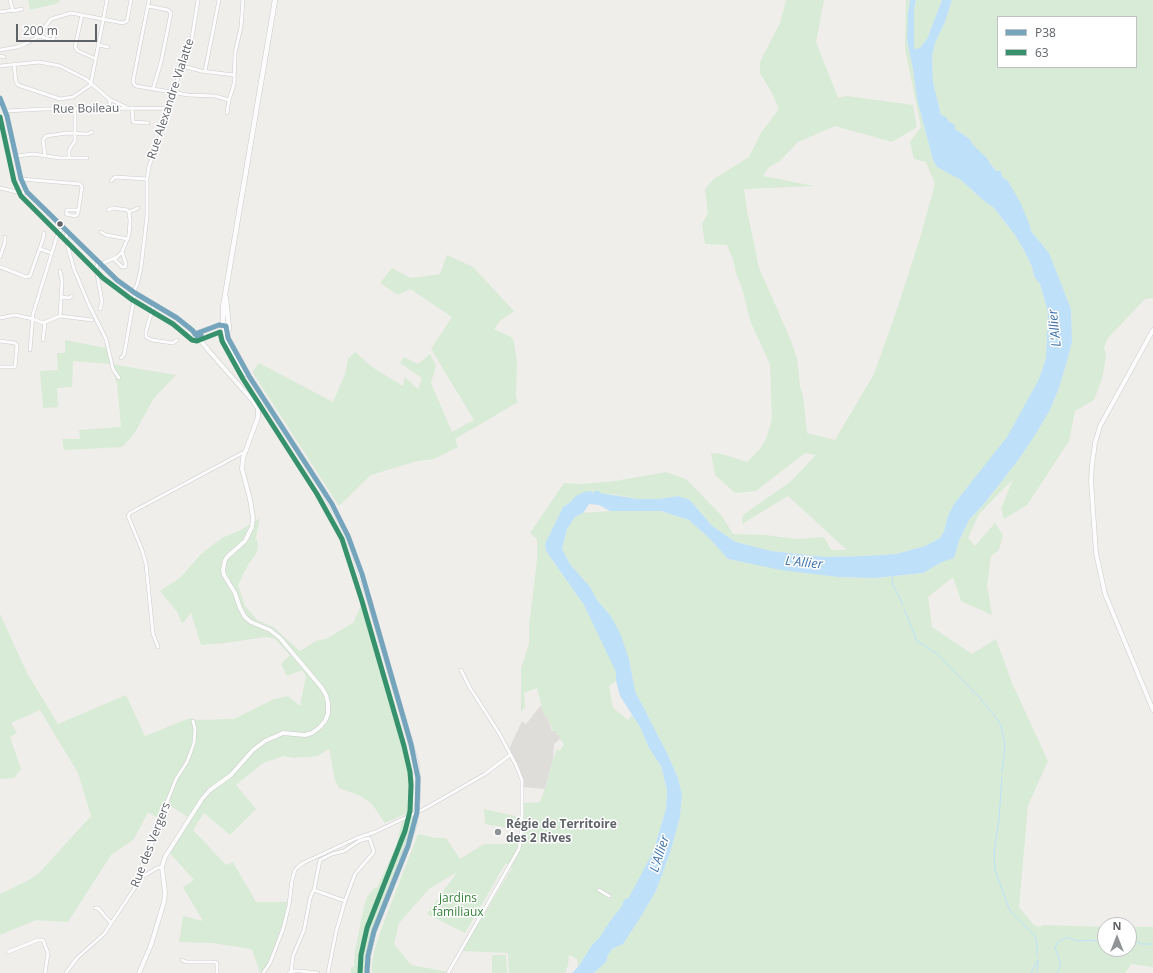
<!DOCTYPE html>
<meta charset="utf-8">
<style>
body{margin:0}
#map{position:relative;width:1153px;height:973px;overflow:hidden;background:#efeeea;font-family:"Open Sans",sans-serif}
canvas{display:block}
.legend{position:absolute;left:997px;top:16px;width:140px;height:52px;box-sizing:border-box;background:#fff;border:1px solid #bfc1c3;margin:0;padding:5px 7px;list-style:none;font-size:12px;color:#5f6368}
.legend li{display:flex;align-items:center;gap:8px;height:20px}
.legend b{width:20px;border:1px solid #bfc1c3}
.north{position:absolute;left:1097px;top:917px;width:40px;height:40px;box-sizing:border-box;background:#fff;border:1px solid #bfc1c3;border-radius:50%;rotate:0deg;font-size:11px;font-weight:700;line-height:16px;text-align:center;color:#5f6368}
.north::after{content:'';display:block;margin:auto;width:14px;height:18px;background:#919496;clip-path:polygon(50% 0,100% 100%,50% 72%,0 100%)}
.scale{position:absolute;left:16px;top:24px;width:81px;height:18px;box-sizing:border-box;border:2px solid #5f6368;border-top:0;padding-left:5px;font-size:12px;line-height:14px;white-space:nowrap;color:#5f6368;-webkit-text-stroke:3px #fff;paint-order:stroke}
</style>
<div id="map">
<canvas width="1153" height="973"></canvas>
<ul class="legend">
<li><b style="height:5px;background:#75a5bd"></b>P38</li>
<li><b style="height:5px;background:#36916d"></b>63</li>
</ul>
<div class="north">N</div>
<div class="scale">200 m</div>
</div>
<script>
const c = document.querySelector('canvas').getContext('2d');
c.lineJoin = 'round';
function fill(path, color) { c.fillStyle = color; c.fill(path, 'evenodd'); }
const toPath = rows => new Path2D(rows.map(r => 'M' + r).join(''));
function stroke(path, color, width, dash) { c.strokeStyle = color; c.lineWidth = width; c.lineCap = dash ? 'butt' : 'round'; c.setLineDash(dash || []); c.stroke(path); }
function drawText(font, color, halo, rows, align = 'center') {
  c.font = font + ' "Open Sans",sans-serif'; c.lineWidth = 3; c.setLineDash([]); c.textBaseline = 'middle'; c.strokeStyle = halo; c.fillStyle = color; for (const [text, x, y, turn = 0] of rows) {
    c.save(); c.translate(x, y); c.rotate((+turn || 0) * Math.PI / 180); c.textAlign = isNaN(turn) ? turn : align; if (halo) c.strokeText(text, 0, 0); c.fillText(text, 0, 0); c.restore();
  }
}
fill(toPath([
 [541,705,544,714,547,716,552,731,556,731,560,739,554,744,553,759,545,789,523,787,511,755,510,747,522,721,526,724]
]), '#dfddda');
fill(toPath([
 [28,0,60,0,58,3,30,10],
 [786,0,824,0,816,42,838,98,847,96,913,105,917,127,892,142,835,126,798,142,780,161,768,168,763,176,814,186,744,189,747,210,759,268,790,338,797,358,800,386,803,396,807,433,835,440,874,374,897,309,920,238,935,184,926,162,914,159,910,142,921,127,905,49,906,0,910,0,908,13,908,40,913,69,917,99,933,160,937,167,961,180,983,200,994,208,1015,235,1025,252,1032,267,1034,276,1040,284,1048,312,1046,358,1039,379,1008,437,948,516,944,531,940,538,925,546,896,554,864,556,826,557,771,551,736,542,712,526,690,500,678,496,658,499,638,499,611,494,591,494,571,500,569,503,563,507,545,544,546,551,584,605,611,658,616,672,616,681,609,686,613,708,628,720,632,715,640,727,649,748,661,766,664,779,667,790,666,809,653,852,632,893,628,899,623,902,622,906,610,921,600,937,592,945,578,967,577,959,569,955,568,965,565,973,509,973,508,953,462,951,512,868,506,863,465,933,427,914,457,872,429,889,399,923,394,944,411,965,449,972,448,973,372,973,372,965,374,951,384,922,418,834,435,838,446,838,460,859,484,844,506,844,519,840,520,830,485,824,484,809,520,817,522,803,540,802,546,786,553,759,557,749,560,751,564,744,560,739,556,731,553,731,547,716,544,715,537,688,524,693,525,707,521,712,521,669,529,643,529,625,537,560,537,539,530,533,564,483,582,484,615,481,666,472,686,479,722,516,733,534,765,535,796,539,824,537,831,550,847,550,788,496,742,524,743,515,790,482,816,455,805,453,756,491,735,493,715,475,711,453,722,454,747,462,760,449,766,439,772,419,770,364,751,323,741,285,736,273,733,259,727,245,705,244,702,224,708,213,705,189,714,179,749,157,761,133,779,109,771,91,760,73,760,62,780,23],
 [916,0,942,0,927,39,920,48,913,50,914,9],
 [952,0,1153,0,1153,298,1145,299,1108,338,1104,347,1106,357,1102,379,1094,400,1075,411,1069,441,1027,505,1004,519,1001,509,1013,479,979,514,968,538,975,546,995,523,1003,535,999,550,991,556,987,585,992,615,961,601,953,577,928,597,932,627,972,654,996,639,1012,683,1048,761,1028,805,1019,907,1033,924,1038,927,1044,925,1105,927,1105,949,1129,949,1129,927,1153,927,1153,967,1131,964,1125,973,594,973,606,962,608,955,612,949,623,944,656,891,670,853,680,817,682,795,678,778,668,755,635,691,629,659,610,615,597,600,590,587,570,564,562,549,567,529,575,517,583,513,610,511,661,511,689,520,710,539,728,559,838,577,875,578,923,573,942,562,954,558,959,541,969,520,984,504,1019,459,1050,410,1059,388,1068,358,1072,342,1071,309,1049,253,1031,231,1030,226,1008,181,1002,177,1001,171,996,171,992,166,986,157,972,145,970,139,955,129,955,125,947,121,941,115,933,82,932,56,935,43,945,22],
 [998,17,1136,17,1136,67,998,67],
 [447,255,473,267,514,311,501,320,494,329,513,338,517,360,516,396,518,402,455,439,458,447,434,459,417,461,371,475,339,506,253,373,253,371,259,363,333,402,345,374,348,359,355,352,372,367,403,386,405,377,418,389,422,378,400,363,404,357,418,364,430,354,436,365,431,383,452,432,474,420,431,349,452,317,410,289,398,295,380,283,392,268,411,278,440,274],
 [65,340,106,348,111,364,176,375,154,398,134,434,122,447,64,450,62,439,80,439,79,430,121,427,117,384,111,364,73,361,72,387,57,388,58,407,43,408,40,371,58,370,57,353,65,353],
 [260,518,256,537,258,545,257,551,254,557,249,563,238,585,245,606,257,620,273,627,300,651,316,641,326,639,353,623,364,599,410,760,414,786,412,811,385,823,372,804,361,796,339,788,335,780,329,749,317,756,294,758,284,756,263,763,236,785,256,809,230,835,204,813,193,830,226,865,233,862,256,902,287,902,284,919,274,949,264,971,260,973,252,949,212,943,179,942,183,916,203,921,183,887,194,880,167,850,188,817,167,804,162,820,148,812,134,839,111,855,68,922,36,920,0,935,0,894,27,881,39,873,91,816,78,773,40,710,11,723,17,733,10,737,21,769,14,778,0,779,0,614,27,673,58,724,126,695,145,736,190,718,196,720,234,719,274,699,288,696,300,706,306,676,302,670,287,676,281,664,290,655,275,639,266,637,225,643,201,645,191,613,182,624,178,613,160,591,180,578,201,554,222,538,241,530],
 [410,817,414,818,410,833,371,935,365,960,365,973,351,973,351,967,354,967,355,951,364,906,367,897,374,888,377,888,396,846,402,821],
 [492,955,506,955,507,973,492,973]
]), '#d8ebd6');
fill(toPath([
 [910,0,916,0,914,9,914,49,920,48,927,39,942,0,952,0,945,22,935,43,932,56,933,82,941,115,946,117,948,121,955,125,955,129,970,139,973,145,986,157,992,166,996,171,1001,171,1002,177,1008,181,1021,204,1030,226,1031,231,1049,253,1071,309,1072,342,1068,358,1059,388,1050,410,1035,435,1019,459,984,504,969,520,959,541,954,558,942,562,923,573,875,578,838,577,781,570,728,559,710,539,689,520,661,511,610,511,599,505,589,504,583,513,575,517,567,529,562,549,570,564,590,587,597,600,610,615,620,633,629,659,635,691,668,755,678,778,682,795,680,817,670,853,656,891,640,918,623,944,612,949,608,955,606,962,594,973,572,973,578,967,592,945,600,937,610,921,622,906,623,902,626,898,628,899,653,852,666,809,667,790,661,766,649,748,640,727,620,696,616,681,616,672,584,605,546,551,545,544,563,507,569,503,576,496,584,492,591,491,593,494,594,491,599,491,600,493,638,499,658,499,678,496,690,500,712,526,736,542,771,551,826,557,864,556,896,554,925,546,940,538,944,531,948,516,954,504,1007,437,1039,379,1046,358,1048,312,1040,284,1034,276,1032,267,1025,252,1015,235,994,208,983,200,961,180,937,167,933,160,917,99,913,69,907,40,908,13]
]), '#bfe0f9');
stroke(toPath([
 [893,574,892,583,903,605],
 [904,609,917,641,936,653,979,697,998,720,1001,726,1005,745,1002,772],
 [1002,777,999,819,994,853,995,870,1010,911,1035,936,1037,942,1037,956],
 [1129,940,1133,940,1141,944,1153,944],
 [1031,973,1038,960],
 [1037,973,1038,960],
 [1056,973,1060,968,1060,961,1055,948,1058,942,1067,937,1077,941,1090,940,1105,942]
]), '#bfe0f9', 1);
const minor = toPath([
 [10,0,13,11,22,9],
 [149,0,133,81,134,84,136,86,188,95,215,96,229,100],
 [148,6,168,10,171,13,161,62,153,89],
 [0,12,13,10],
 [82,15,75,47,78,51,96,59],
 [38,36,53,40,54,36],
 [98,45,108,47],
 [0,50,17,47,25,44,36,38,51,19,71,13,123,23,127,21,131,0],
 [0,56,4,57],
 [14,64,16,82,18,85,60,99,73,97,92,84],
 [0,66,39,62,60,66,86,79,109,99,126,107],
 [183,66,201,71,234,75],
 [205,71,219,0],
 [91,83,107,0],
 [0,98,7,116,21,179,27,192,21,193,0,188],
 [109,99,110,103,109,108],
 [132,108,133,122,148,123],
 [6,111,44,109,166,108],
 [227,113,229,100,234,84,235,53,241,27,243,0],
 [17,156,33,154,60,158,87,158],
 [45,156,43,140,46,136,67,133,88,134,92,132],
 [69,158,69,150,75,141,75,109],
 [21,179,80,184,82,187,78,213,77,215,75,216,66,214,67,210,78,210],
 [111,181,115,177,147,179],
 [129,212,138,208],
 [67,232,66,240,74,269,89,305,106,339,113,369,119,378],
 [101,232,106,235,128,239],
 [40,249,52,253],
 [0,257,5,242,5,237],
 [114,259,122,267,125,267,126,264,122,252],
 [98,263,96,268,102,302,100,309],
 [101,266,105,262,117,257,122,252,129,235,130,221,129,212,127,210,113,208,108,210],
 [0,267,26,277,30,276,43,239,44,233],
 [133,292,137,285,141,268,147,216,147,179,149,166,160,138,165,110,187,56,192,38,198,0],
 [61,297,69,298,72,296],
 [154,304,146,331,146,337,152,340,173,343,177,340],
 [60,316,62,281,60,271],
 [0,318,15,315,33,319,43,323,60,316,92,320],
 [43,340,45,323],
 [0,341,15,343,17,345,15,367,0,367],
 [30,350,33,314,58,233,63,228],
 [121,358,124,355,135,293],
 [158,647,153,634,146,564,142,550,128,516,130,513,246,451],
 [139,879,157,868,162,867],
 [314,890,320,860,332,854,344,851,359,841,369,838,370,840,374,852,355,874,345,901],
 [599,890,609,896],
 [95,908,98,908,111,923],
 [8,952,38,940,43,940,48,953,45,973],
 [182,960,186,962,216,962,217,964,217,973],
 [291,972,293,956,304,930,310,899,312,893,314,890,345,901,336,932,328,973],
 [66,973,77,958,104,934,134,889,139,879,142,865,157,832,165,807,176,779,187,762,194,743,195,729,193,721],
 [263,973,270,963,283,929,289,905,292,880,295,870,298,867,303,863,357,838,375,832,424,809,485,774,510,755],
 [289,973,294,971,300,971,318,973],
 [448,973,519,849,521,837,522,817,522,780,516,765,499,733,470,688,461,670]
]);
const tertiary = toPath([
 [27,192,117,280,135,293,177,318,192,330,209,351,253,401,258,409,258,417,243,458,242,469,250,499,253,518,252,527,245,541,227,557,225,560,223,570,224,575,235,593,240,608,245,617,251,622,270,630,280,638,322,688,326,695,328,703,328,714,325,721,320,727,312,733,305,735,283,733,265,741,253,750,231,775,210,790,202,799,165,857,162,867,165,893,164,902,151,945,139,973],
 [1153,330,1100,426,1095,443,1092,465,1091,481,1096,553,1105,594,1153,710]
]);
const secondary = toPath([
 [226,298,229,329],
 [226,326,228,338,249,376,323,490,348,536,369,599,416,762,418,778,418,798,415,823,403,858,374,931,368,956,367,973],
 [195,334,219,325,226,326],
 [246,374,237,362,227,341,223,321,223,307,275,0]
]);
stroke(minor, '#cbcccc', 4);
stroke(tertiary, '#cbcccc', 5);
stroke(secondary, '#cacacb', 5.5);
stroke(minor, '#fdfcfc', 3);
stroke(tertiary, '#fdfcfc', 4);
stroke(secondary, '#fdfcfc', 4.5);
stroke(toPath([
 [0,98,7,116,21,179,27,192,117,280,135,293,177,318,192,330,199,338,201,335],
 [195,334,219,325,226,326,228,338,249,376,332,504,348,536,362,574,411,744,418,778,417,812,408,846,374,931,368,956,367,973]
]), '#75a5bd', 5);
stroke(toPath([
 [0,117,14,181,21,196,103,278,131,299,173,324,192,340,197,341,220,332,222,341,243,379,317,494,342,539,362,601,404,746,410,772,411,785,410,811,405,831,367,928,361,955,360,973]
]), '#36916d', 5);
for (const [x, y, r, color] of [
 [60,224,3.5,"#5f6368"],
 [498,832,4,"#919496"]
]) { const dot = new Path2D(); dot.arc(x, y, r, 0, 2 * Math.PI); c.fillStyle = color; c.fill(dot); stroke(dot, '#fff', 1.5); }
drawText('12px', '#5f6368', '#fff', [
 ["Rue Alexandre Vialatte",171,99,-72],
 ["Rue Boileau",86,109,-1],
 ["Rue des Vergers",151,845,-69]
]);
drawText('bold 12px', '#5f6368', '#fff', [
 ["Régie de Territoire",506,825],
 ["des 2 Rives",506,839]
], 'left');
drawText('12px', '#348238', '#fff', [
 ["jardins",458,899],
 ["familiaux",458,913]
]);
drawText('italic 13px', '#4174aa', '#fff', [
 ["L'Allier",1055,328,-96],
 ["L'Allier",804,563,6],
 ["L'Allier",660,854,-72]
]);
</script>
